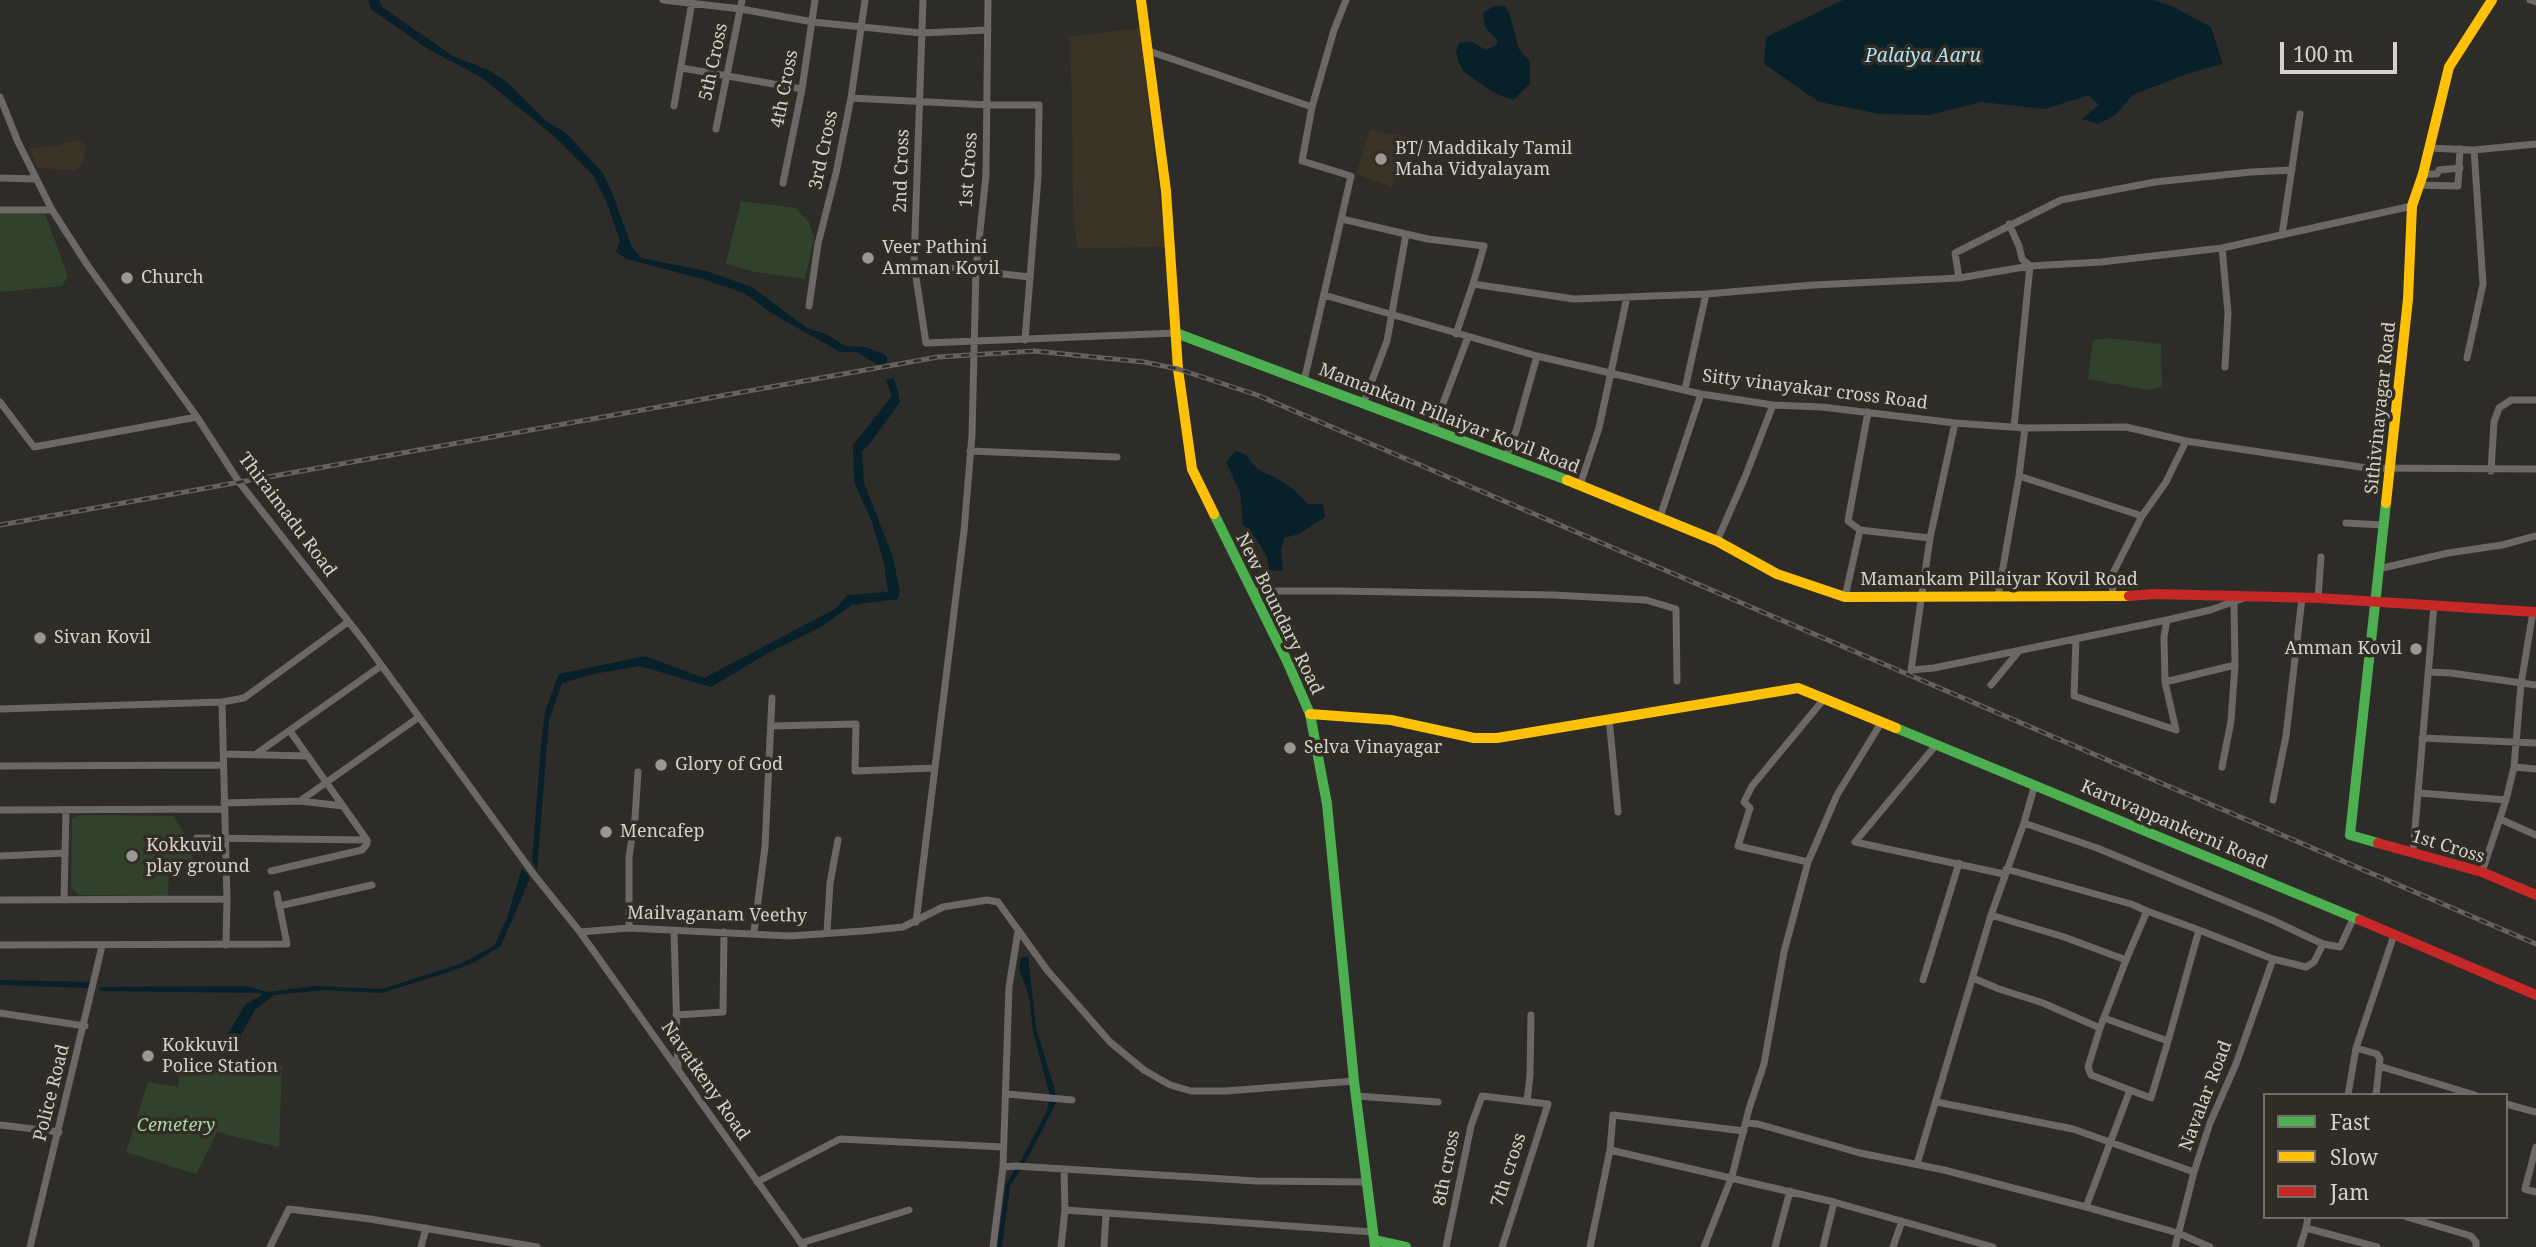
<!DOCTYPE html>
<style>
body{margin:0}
#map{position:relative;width:2536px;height:1247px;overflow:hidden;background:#2e2c28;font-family:"Noto Serif",serif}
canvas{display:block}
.legend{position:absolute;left:2263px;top:1093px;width:245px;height:126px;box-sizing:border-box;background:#322d24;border:2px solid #736f67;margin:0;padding:9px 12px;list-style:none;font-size:21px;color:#d5d2cc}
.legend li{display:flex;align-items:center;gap:14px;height:35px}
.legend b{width:35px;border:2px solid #736f67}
.scale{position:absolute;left:2280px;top:42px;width:117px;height:32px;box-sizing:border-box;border:4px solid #d5d2cc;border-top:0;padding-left:9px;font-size:21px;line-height:24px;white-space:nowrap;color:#d5d2cc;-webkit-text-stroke:5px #322d24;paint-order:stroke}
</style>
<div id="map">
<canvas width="2536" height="1247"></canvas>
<ul class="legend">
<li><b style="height:9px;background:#4caf50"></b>Fast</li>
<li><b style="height:9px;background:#ffc107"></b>Slow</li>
<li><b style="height:9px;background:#c62828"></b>Jam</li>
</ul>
<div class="scale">100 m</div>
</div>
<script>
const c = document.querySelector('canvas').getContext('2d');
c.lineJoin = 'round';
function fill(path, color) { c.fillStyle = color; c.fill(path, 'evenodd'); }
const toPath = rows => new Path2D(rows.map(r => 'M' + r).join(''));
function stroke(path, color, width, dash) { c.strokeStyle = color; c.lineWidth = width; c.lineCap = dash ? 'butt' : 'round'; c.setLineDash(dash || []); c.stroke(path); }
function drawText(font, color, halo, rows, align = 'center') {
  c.font = font + ' "Noto Serif",serif'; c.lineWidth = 7; c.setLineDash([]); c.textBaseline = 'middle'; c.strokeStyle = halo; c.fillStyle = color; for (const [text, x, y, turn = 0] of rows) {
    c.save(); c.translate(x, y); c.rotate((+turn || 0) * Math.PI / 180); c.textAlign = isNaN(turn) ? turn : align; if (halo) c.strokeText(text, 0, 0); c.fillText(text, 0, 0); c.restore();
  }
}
fill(toPath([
 [1140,28,1165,247,1077,248,1073,203,1072,96,1069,37],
 [1370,129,1406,137,1392,187,1356,174],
 [78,140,85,144,85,155,82,164,76,170,38,168,29,148,56,146]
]), '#3b3426');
fill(toPath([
 [741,201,795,208,809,222,814,238,805,279,755,272,726,264],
 [0,214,45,214,68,276,62,286,0,292],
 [2108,338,2161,344,2162,387,2147,390,2088,379,2093,340],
 [79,815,173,816,192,845,193,867,169,867,168,896,79,895,71,888,72,819],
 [282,1066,279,1147,217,1132,196,1174,126,1152,148,1082,178,1087,180,1068]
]), '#30422c');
fill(toPath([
 [368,0,379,0,382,7,453,56,490,71,508,83,546,121,565,132,603,173,613,195,631,245,641,258,706,271,752,287,807,328,826,334,845,346,865,347,882,353,887,357,887,364,878,365,857,352,840,352,773,314,744,293,702,279,627,259,616,252,620,241,607,203,593,175,555,137,481,77,428,49,371,9],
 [1843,0,2152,0,2172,6,2211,27,2223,64,2192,72,2133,95,2115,115,2098,124,2082,119,2099,105,2089,95,2045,109,1981,102,1930,115,1880,114,1819,102,1764,64,1766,37],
 [1494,6,1505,6,1509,13,1519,49,1530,62,1530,84,1513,100,1493,92,1464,72,1458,61,1456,52,1459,43,1470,41,1486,50,1495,46,1498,41,1485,27,1483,13],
 [893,378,898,390,900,402,868,446,862,451,864,483,893,557,900,592,898,599,852,605,821,627,772,651,711,687,640,666,593,674,562,683,549,720,537,870,532,861,541,745,545,711,559,674,645,656,704,678,835,609,848,595,888,592,884,563,872,522,854,482,853,445,892,396,886,380],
 [1236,451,1246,455,1257,469,1278,479,1292,488,1308,504,1323,504,1325,517,1299,534,1284,538,1281,550,1283,571,1269,570,1267,557,1257,540,1243,524,1240,492,1226,462],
 [522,868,530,878,501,946,475,962,446,973,381,993,326,990,274,995,255,1010,238,1040,228,1034,245,1005,262,995,260,993,99,991,100,987,247,986,267,992,315,986,382,989,460,964,494,946,507,918],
 [1028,956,1036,1028,1055,1091,1056,1103,1029,1156,1010,1186,1002,1247,997,1247,1006,1184,1021,1160,1047,1111,1050,1096,1033,1031,1029,996,1019,969,1021,958],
 [0,980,90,982,89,988,0,985]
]), '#08202a');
stroke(toPath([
 [663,0,741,9,813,22,921,33,988,30],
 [923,0,914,264,926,343,1176,333],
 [2530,0,2536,2],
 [1146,50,1312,107],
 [682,68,802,89],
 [0,97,18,142,52,210,88,266,197,417,239,482,363,640,535,876,580,932,804,1247],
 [851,98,988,105,1039,105,1038,177,1025,340],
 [674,106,692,2,690,0],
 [716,129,742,0],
 [2429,148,2474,150,2536,144],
 [2423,174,2437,174,2439,170,2460,168],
 [0,178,36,179],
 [783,183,802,89,815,0],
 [2418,185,2458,186,2460,149],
 [0,210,52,210],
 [1342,219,1406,234,1387,341,1363,404],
 [2009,224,2019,246,2022,259,2030,266,2014,427],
 [1406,234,1428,239,1484,246,1473,284],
 [2282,235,2300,114],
 [2222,248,2228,313,2225,367],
 [914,264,1030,277],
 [1959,278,1955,253,2061,200,2155,182,2251,172,2292,170],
 [1324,295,1537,356,1701,394,1773,405,1822,407,1955,423,2025,428,2126,427,2186,441,2367,468,2536,469],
 [809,306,818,244,836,173,851,98,865,0],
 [1456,334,1473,284,1574,299,1706,294,1813,285,1959,278,2030,266,2101,262,2222,248,2412,206],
 [2467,358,2483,284,2474,150],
 [1304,381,1351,176,1302,161,1312,107,1334,30,1346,0],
 [1685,389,1706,294],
 [0,402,34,447,197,417],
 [1955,423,1930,538,1911,670,1934,668,2167,620,2210,610,2244,598],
 [1433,430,1468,337],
 [970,451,1117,457],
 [1506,457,1516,431,1537,356],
 [2491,471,2494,422,2499,408,2511,400,2536,400],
 [2019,476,2142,516],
 [1580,485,1599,428,1627,297],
 [1660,517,1701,394],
 [2346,523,2383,525],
 [1860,530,1930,538],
 [1717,541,1745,477,1773,405],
 [2378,569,2448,553,2502,545,2536,536],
 [1252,591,1340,591,1554,595,1646,600,1676,609,1677,681],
 [1998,596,2019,476,2025,428],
 [1845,597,1860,530,1848,521,1868,412],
 [2112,597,2114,571,2142,516,2166,482,2186,441],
 [2318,598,2321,557],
 [2167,620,2164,637,2165,682,2176,730],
 [2076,639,2074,696,2176,730],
 [2428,672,2451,673,2536,685],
 [2165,682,2235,665],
 [1991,685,2019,651],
 [222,702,227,899,226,945],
 [0,709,222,702,244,698,348,622],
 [1609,718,1618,812],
 [771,726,856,724,855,771,935,768],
 [290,731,367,840],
 [2422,738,2536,743],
 [1936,745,1855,842,2004,874],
 [224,754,308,756],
 [256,754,381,666],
 [0,766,223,765],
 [2222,767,2231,721,2235,665,2234,602],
 [2514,767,2536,769],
 [2419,793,2506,800],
 [2273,800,2286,736,2302,598],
 [300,801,343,806],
 [224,803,300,801,419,717],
 [0,810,225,809],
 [2500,819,2536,835],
 [2024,823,2097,848,2272,920,2323,944],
 [197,838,367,840],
 [2413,852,2434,605],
 [0,856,65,853],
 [1808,862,1738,846,1750,808,1744,802,1752,786,1824,699],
 [2006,869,2131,904,2147,911],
 [271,871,362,850,367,844,367,840],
 [2482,872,2506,800,2514,767,2521,684,2533,612],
 [0,900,227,899],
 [64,900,66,810],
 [279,906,372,885],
 [916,922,964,531,972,435,976,269,986,175,988,0],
 [629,928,629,857,635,818,638,772],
 [2199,930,2273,959,2306,967,2314,962,2323,944,2340,947,2354,917],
 [674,931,678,1068],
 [580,932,629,928,790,936,863,931,903,927,943,907,987,900,998,902,1047,970,1110,1042,1144,1070,1170,1085,1191,1091,1226,1091,1354,1081],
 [754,932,765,847,772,698],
 [827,932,830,883,838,840],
 [0,945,287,944,277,894],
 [2126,960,2147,911,2199,930,2168,1041],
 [1973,978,1999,989,2043,1003,2100,1028,2126,960,2064,937,1991,915],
 [1923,980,1959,863],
 [0,1013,85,1026],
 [676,1015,723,1012,724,932],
 [2104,1018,2168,1041,2151,1098,2130,1090],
 [2356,1048,2377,1054,2380,1059,2376,1095],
 [2379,1066,2475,1095],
 [1007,1094,1072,1100],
 [2348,1095,2356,1048,2394,935],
 [1357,1096,1438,1102],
 [1527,1101,1530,1076,1531,1015],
 [1937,1102,2073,1129,2194,1172],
 [2506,1104,2536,1112],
 [1746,1123,1758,1124,1860,1153,1944,1170,2086,1207,2178,1233,2210,1247],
 [0,1125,59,1132],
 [2536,1147,2525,1189,2536,1192],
 [1610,1150,1834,1202,1993,1247],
 [1917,1164,1991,915,2024,823,2035,784],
 [1003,1167,1016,1166,1256,1181,1368,1182],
 [757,1182,840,1139,1003,1147],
 [2086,1207,2130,1090,2091,1075,2088,1067,2100,1028],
 [1065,1210,1373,1232],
 [2407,1217,2471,1236,2476,1242,2476,1247],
 [2306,1228,2308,1217],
 [801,1243,909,1210],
 [30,1247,102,946],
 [270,1247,289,1209,370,1219,537,1247],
 [421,1247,426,1228],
 [993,1247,1003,1167,1009,987,1018,931],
 [1061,1247,1065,1210,1064,1170],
 [1104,1247,1106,1215],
 [1446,1247,1471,1126,1482,1096,1548,1104,1502,1247],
 [1590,1247,1610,1150,1613,1115,1744,1131],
 [1704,1247,1732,1176,1749,1109,1764,1064,1784,952,1808,862,1837,795,1881,723],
 [1775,1247,1790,1191],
 [1823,1247,1834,1202],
 [1893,1247,1902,1221],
 [2175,1247,2194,1172,2210,1123,2236,1064,2273,959],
 [2300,1247,2306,1228,2377,1247]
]), '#6b6866', 7);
stroke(toPath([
 [1176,333,1567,480],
 [1214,514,1287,661,1310,714,1327,804,1354,1081,1375,1247],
 [1896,728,2360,920],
 [2378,843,2350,835,2386,503],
 [1374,1240,1406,1247]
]), '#4caf50', 10);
stroke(toPath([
 [1141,0,1166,191,1178,369,1192,469,1214,514],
 [1567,480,1717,541,1777,574,1845,597,2129,596],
 [2386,503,2408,299,2412,206,2423,174,2449,67,2492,0],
 [1310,714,1391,720,1474,738,1497,738,1798,688,1896,728]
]), '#ffc107', 10);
stroke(toPath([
 [2129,596,2154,594,2318,598,2536,612],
 [2378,843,2482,872,2536,895],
 [2360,920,2536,995]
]), '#c62828', 10);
const rail = toPath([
 [0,525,938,357,1034,351,1144,362,1178,369,1257,395,2536,944]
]);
stroke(rail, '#65625f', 5);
stroke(rail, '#322d24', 2.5, [8]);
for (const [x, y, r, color] of [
 [1381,159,7,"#9b9893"],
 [868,258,7,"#9b9893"],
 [127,278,7,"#9b9893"],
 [40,638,7,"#9b9893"],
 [2416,649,7,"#9b9893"],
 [1290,748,7,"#9b9893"],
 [661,765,7,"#9b9893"],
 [606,832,7,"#9b9893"],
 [132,856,7,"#9b9893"],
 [148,1056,7,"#9b9893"]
]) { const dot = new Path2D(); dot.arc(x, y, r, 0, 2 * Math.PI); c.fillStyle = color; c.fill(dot); stroke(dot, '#322d24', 2.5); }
drawText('18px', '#d5d2cc', '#322d24', [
 ["5th Cross",714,62,-78],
 ["4th Cross",785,89,-79],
 ["3rd Cross",824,150,-78],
 ["1st Cross",969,170,-86],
 ["2nd Cross",902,171,-88],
 ["Sitty vinayakar cross Road",1815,390,7],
 ["Sithivinayagar Road",2381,408,-84],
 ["Mamankam Pillaiyar Kovil Road",1449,419,21],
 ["Thiraimadu Road",287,515,53],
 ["Mamankam Pillaiyar Kovil Road",1999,580],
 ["New Boundary Road",1279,614,64],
 ["Karuvappankerni Road",2174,825,23],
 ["1st Cross",2448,847,17],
 ["Mailvaganam Veethy",717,915,1],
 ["Navatkeny Road",705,1081,55],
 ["Police Road",52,1093,-76],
 ["Navalar Road",2206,1096,-69],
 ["8th cross",1447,1168,-79],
 ["7th cross",1509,1170,-72]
]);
drawText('18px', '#d5d2cc', '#322d24', [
 ["BT/ Maddikaly Tamil",1395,149],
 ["Maha Vidyalayam",1395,170],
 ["Veer Pathini",882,248],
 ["Amman Kovil",882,269],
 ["Church",141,278],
 ["Sivan Kovil",54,638],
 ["Amman Kovil",2402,649,"right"],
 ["Selva Vinayagar",1304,748],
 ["Glory of God",675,765],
 ["Mencafep",620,832],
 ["Kokkuvil",146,846],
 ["play ground",146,867],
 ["Kokkuvil",162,1046],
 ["Police Station",162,1067]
], 'left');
drawText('italic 18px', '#aad3a3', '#322d24', [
 ["Cemetery",176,1126]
]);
drawText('italic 19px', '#aee3fa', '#322d24', [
 ["Palaiya Aaru",1923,57]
]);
</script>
